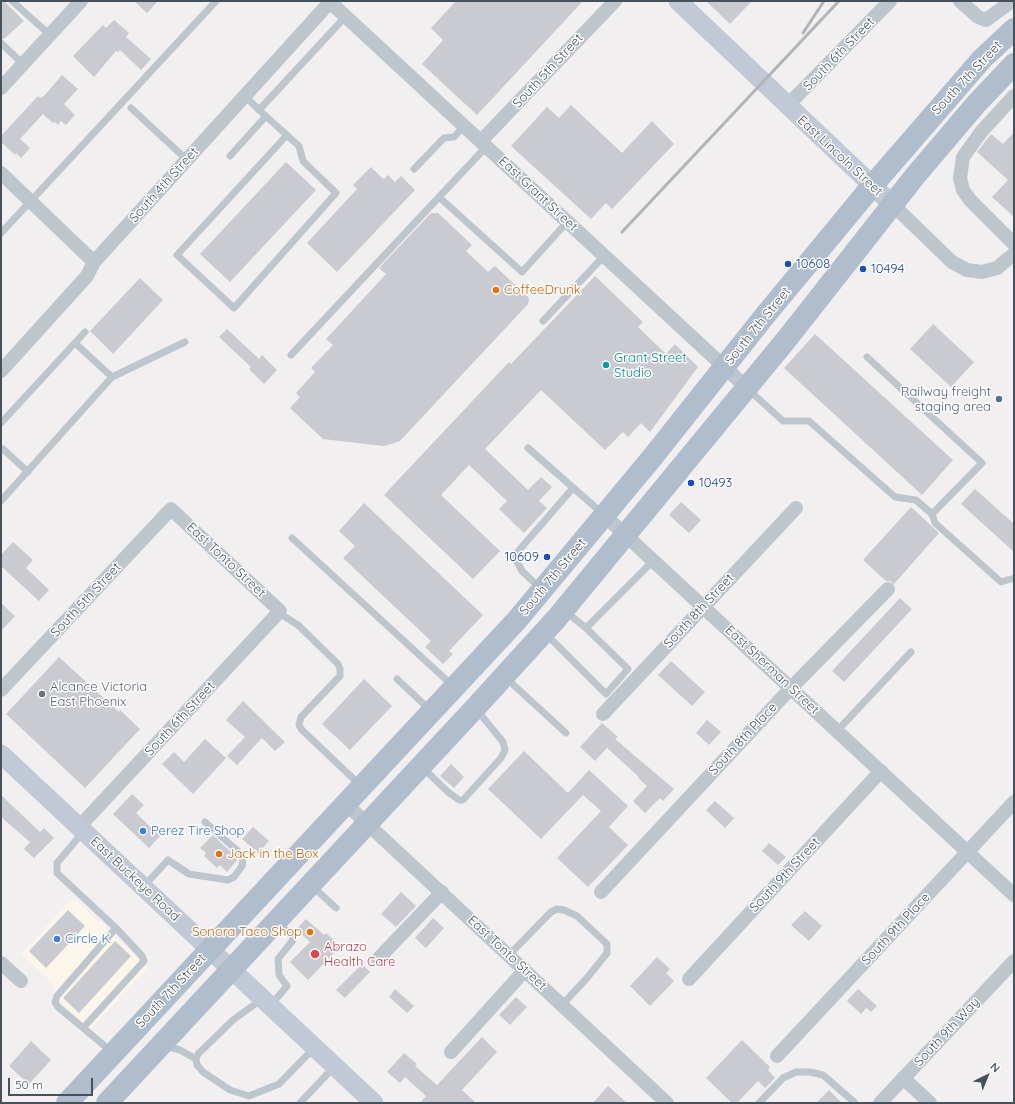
<!DOCTYPE html>
<style>
body{margin:0}
#map{position:relative;width:1015px;height:1104px;overflow:hidden;background:#f1efef;font-family:Quicksand,sans-serif}
canvas{display:block}
.frame{position:absolute;inset:0;border:2px solid #47515c;pointer-events:none}
.north{position:absolute;left:967px;top:1056px;width:40px;height:40px;-webkit-text-stroke:3px #fff;paint-order:stroke;rotate:43deg;font-size:11px;font-weight:700;line-height:16px;text-align:center;color:#47515c}
.north::after{content:'';display:block;margin:auto;width:14px;height:18px;background:#47515c;clip-path:polygon(50% 0,100% 100%,50% 72%,0 100%)}
.scale{position:absolute;left:8px;top:1078px;width:85px;height:18px;box-sizing:border-box;border:2px solid #47515c;border-top:0;padding-left:5px;font-size:12px;line-height:14px;white-space:nowrap;color:#47515c;-webkit-text-stroke:3px #fff;paint-order:stroke}
</style>
<div id="map">
<canvas width="1015" height="1104"></canvas>
<div class="frame"></div>
<div class="north">N</div>
<div class="scale">50 m</div>
</div>
<script>
const c = document.querySelector('canvas').getContext('2d');
c.lineJoin = 'round';
function fill(path, color) { c.fillStyle = color; c.fill(path, 'evenodd'); }
const toPath = rows => new Path2D(rows.map(r => 'M' + r).join(''));
function stroke(path, color, width, dash) { c.strokeStyle = color; c.lineWidth = width; c.lineCap = dash ? 'butt' : 'round'; c.setLineDash(dash || []); c.stroke(path); }
function drawText(font, color, halo, rows, align = 'center') {
  c.font = font + ' Quicksand,sans-serif'; c.lineWidth = 3; c.setLineDash([]); c.textBaseline = 'middle'; c.strokeStyle = halo; c.fillStyle = color; for (const [text, x, y, turn = 0] of rows) {
    c.save(); c.translate(x, y); c.rotate((+turn || 0) * Math.PI / 180); c.textAlign = isNaN(turn) ? turn : align; if (halo) c.strokeText(text, 0, 0); c.fillText(text, 0, 0); c.restore();
  }
}
fill(toPath([
 [73,897,148,968,90,1030,59,1000,52,983,21,954]
]), '#fbf6e9');
fill(toPath([
 [1,1,4,1,24,21,4,39,1,38],
 [134,1,158,1,147,13],
 [456,1,583,1,477,115,422,64,443,40,431,28],
 [706,1,752,1,730,24],
 [114,20,129,33,126,37,151,59,141,70,120,50,118,52,116,51,94,77,73,56,103,25,106,28],
 [62,75,78,89,64,104,75,115,66,125,61,121,58,125,55,122,53,123,43,114,20,139,30,148,21,158,16,153,15,155,1,142,1,136,38,96,40,98,44,96],
 [571,105,622,153,652,121,674,144,612,209,606,203,591,219,511,146,547,107,559,118],
 [1014,132,1014,217,992,197,1008,180,977,152,991,134,1003,144],
 [286,162,316,190,230,282,200,254],
 [371,167,381,177,384,179,388,175,395,182,401,176,415,190,337,272,307,243,357,189,353,185],
 [431,213,438,213,472,245,466,251,488,272,495,266,529,298,528,304,400,441,384,446,323,439,290,408,300,397,296,393,315,372,311,368,333,345,326,339,386,274,379,268],
 [595,276,643,322,638,327,666,354,675,344,698,367,650,432,641,423,628,437,623,432,605,450,541,390,485,449,528,490,541,477,552,487,539,501,547,508,524,533,499,509,507,501,469,465,441,495,500,551,473,579,384,495,509,362,511,364],
 [140,278,163,300,113,354,90,331],
 [933,324,974,362,951,387,910,349],
 [227,329,259,359,262,355,277,370,264,384,249,369,251,367,219,337],
 [815,334,953,460,922,495,784,368],
 [975,489,1014,524,1014,552,961,504],
 [681,502,701,520,689,533,669,515],
 [364,503,483,615,449,651,453,654,443,664,425,647,431,641,343,558,355,546,339,531],
 [911,507,939,533,894,584,890,581,886,581,863,560],
 [13,542,33,560,26,568,49,590,39,601,1,566,1,555],
 [900,598,912,609,844,682,832,671],
 [1,603,15,616,1,631],
 [59,657,119,712,120,710,140,729,85,788,6,714],
 [671,661,705,692,692,706,658,675],
 [364,679,392,706,350,750,322,724],
 [243,701,285,742,275,751,262,738,237,765,227,756,245,737,226,720],
 [707,720,721,732,709,745,696,733],
 [602,723,618,737,615,739,674,789,663,801,660,798,645,813,633,801,647,786,638,778,639,777,607,748,595,761,580,747],
 [205,739,226,758,193,794,162,764,174,752,184,762],
 [524,751,568,793,589,770,628,806,609,827,628,845,588,887,557,858,601,811,583,795,541,839,488,789],
 [451,764,464,777,454,788,440,776],
 [132,794,144,805,136,813,160,836,149,848,113,814],
 [1,795,40,832,44,828,54,838,34,858,24,849,30,842,1,817],
 [715,801,734,818,725,828,706,810],
 [253,827,269,841,258,853,242,839],
 [213,835,238,859,227,872,220,865,217,868,204,856,206,853,200,848],
 [769,843,786,857,778,865,762,851],
 [401,892,416,906,396,927,381,914],
 [68,910,85,926,46,968,29,951],
 [805,911,822,926,809,941,791,925],
 [433,918,444,928,426,948,415,938],
 [306,919,324,935,326,933,341,946,308,980,290,962,310,942,296,929],
 [115,941,131,956,79,1013,63,998],
 [657,957,670,969,666,973,674,981,650,1006,630,986],
 [362,964,370,972,345,998,336,990],
 [395,989,414,1006,407,1013,389,997],
 [858,989,877,1006,871,1012,866,1008,861,1014,847,1001],
 [516,997,527,1007,510,1025,499,1015],
 [482,1037,497,1052,462,1090,476,1103,420,1103,426,1096,405,1077,400,1083,387,1072,404,1053,417,1064,415,1066,437,1085],
 [742,1040,770,1067,768,1070,775,1078,765,1088,758,1081,737,1103,732,1103,706,1078],
 [31,1041,51,1060,29,1084,9,1066],
 [608,1086,627,1103,593,1103],
 [829,1090,842,1103,816,1103]
]), '#c9cbd1');
stroke(toPath([
 [12,1,50,35],
 [1,43,23,64],
 [245,96,259,110,299,146,303,161,336,193,234,308,177,255,287,135],
 [131,108,187,160],
 [259,110,346,16],
 [487,146,439,197,522,272,568,221],
 [230,156,266,116],
 [414,169,444,138,454,137,464,126],
 [1,233,216,1],
 [543,321,604,256],
 [75,343,112,377],
 [291,355,439,197],
 [749,390,783,421,809,421,895,497,916,500,932,514,982,463,867,357],
 [1,423,85,332],
 [528,448,603,514],
 [3,449,28,472],
 [1,501,112,377,185,342],
 [932,514,935,523,1001,582,1014,578],
 [292,538,453,686],
 [540,588,522,571,514,556,573,488],
 [565,611,586,628],
 [276,616,282,615,298,625,338,664,340,669,340,676,301,717,299,725,302,730,360,785],
 [545,633,606,694,628,669,586,628,653,561],
 [506,678,566,733],
 [397,679,430,710],
 [837,731,911,652],
 [422,767,448,792,459,800,463,800,501,758,505,750,503,742,477,710],
 [144,886,168,860,189,874,228,880,234,877,242,866,243,858,240,853,205,822],
 [312,886,336,908],
 [509,955,551,912,557,909,564,910,577,916,607,944,607,953,587,978,562,1005],
 [262,999,233,1020,198,1054,196,1059,197,1065,203,1072,230,1090,249,1096,279,1084,314,1048],
 [270,1006,287,986,279,975,278,959,293,940,292,936,277,922],
 [83,1028,144,961,142,956,116,928,57,873,57,863,84,831],
 [165,1046,180,1050,196,1059],
 [112,1052,58,1007,55,1002,57,996,116,928],
 [300,1103,334,1067],
 [759,1103,783,1078,796,1072,810,1072,823,1075,854,1102]
]), '#bdc6cd', 7);
stroke(toPath([
 [329,1,747,388],
 [960,1,978,17,986,20,1012,1],
 [1,88,81,1],
 [1014,96,981,132,963,157,960,178,963,190,970,200,1014,244],
 [787,106,890,1],
 [481,141,615,1],
 [1,173,94,262],
 [893,205,952,262,967,270,982,272,997,268,1014,254],
 [1,371,87,276,94,262,330,2],
 [605,516,1014,895],
 [1,690,171,509,280,611,79,827],
 [603,714,796,508],
 [346,804,667,1103],
 [601,892,791,688,888,589],
 [378,959,442,892],
 [1,963,21,981],
 [689,979,881,771],
 [451,1052,525,970],
 [777,1056,1014,802],
 [903,1078,930,1103],
 [880,1103,1014,961]
]), '#bdc6cd', 14);
stroke(toPath([
 [678,1,893,205],
 [1,754,374,1103]
]), '#c0c9d5', 19);
stroke(toPath([
 [67,1103,517,620,651,459,763,318,872,186,982,59,1014,29],
 [107,1103,475,708,557,618,786,340,915,176,977,103,1014,64]
]), '#afbdcd', 22);
stroke(toPath([
 [803,33,824,1],
 [622,232,839,1]
]), '#b1b4b9', 3);
for (const [x, y, r, color] of [
 [788,264,4,"#1a4fb4"],
 [863,269,4,"#1a4fb4"],
 [496,290,4,"#e8710a"],
 [606,365,4,"#0f9aa8"],
 [999,399,4,"#5c6f8a"],
 [691,483,4,"#1a4fb4"],
 [547,557,4,"#1a4fb4"],
 [42,694,4,"#6b7280"],
 [143,831,4,"#3f7fe0"],
 [219,854,4,"#e8710a"],
 [310,932,4,"#e8710a"],
 [57,939,4,"#3f7fe0"],
 [315,954,5,"#e0444e"]
]) { const dot = new Path2D(); dot.arc(x, y, r, 0, 2 * Math.PI); c.fillStyle = color; c.fill(dot); stroke(dot, '#fff', 1.5); }
drawText('13px', '#47515c', '#fff', [
 ["South 6th Street",839,54,-46],
 ["South 5th Street",548,71,-47],
 ["South 7th Street",967,78,-47],
 ["East Lincoln Street",840,156,43],
 ["South 4th Street",164,185,-48],
 ["East Grant Street",538,194,43],
 ["South 7th Street",758,326,-51],
 ["East Tonto Street",226,560,43],
 ["South 7th Street",553,577,-50],
 ["South 5th Street",86,600,-47],
 ["South 8th Street",699,611,-47],
 ["East Sherman Street",772,670,43],
 ["South 6th Street",180,719,-47],
 ["South 8th Place",743,739,-47],
 ["South 9th Street",785,875,-47],
 ["East Buckeye Road",135,879,43],
 ["South 9th Place",896,929,-47],
 ["East Tonto Street",507,953,43],
 ["South 7th Street",171,991,-47],
 ["South 9th Way",947,1032,-47]
]);
drawText('13px', '#164399', '#fff', [
 ["10608",796,264],
 ["10494",871,269],
 ["10493",699,483],
 ["10609",539,557,"right"]
], 'left');
drawText('13px', '#c56008', '#fff', [
 ["CoffeeDrunk",504,290],
 ["Jack in the Box",227,854],
 ["Sonora Taco Shop",302,932,"right"]
], 'left');
drawText('13px', '#0d838f', '#fff', [
 ["Grant Street",614,358],
 ["Studio",614,373]
], 'left');
drawText('13px', '#4e5e75', '#fff', [
 ["Railway freight",991,392],
 ["staging area",991,407]
], 'right');
drawText('13px', '#5b616d', '#fff', [
 ["Alcance Victoria",50,687],
 ["East Phoenix",50,702]
], 'left');
drawText('13px', '#366cbe', '#fff', [
 ["Perez Tire Shop",151,831],
 ["Circle K",65,939]
], 'left');
drawText('13px', '#be3a42', '#fff', [
 ["Abrazo",324,947],
 ["Health Care",324,962]
], 'left');
</script>
